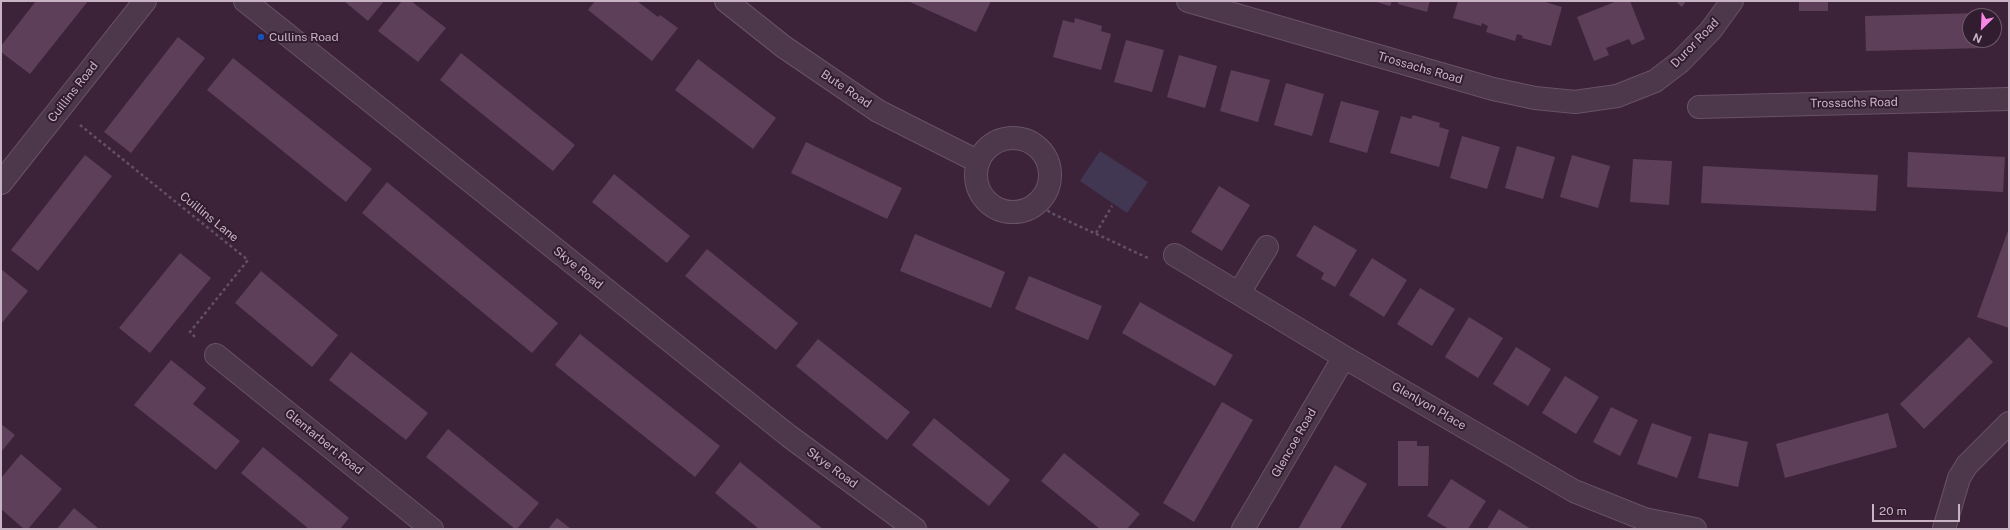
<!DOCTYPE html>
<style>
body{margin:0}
#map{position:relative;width:2010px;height:530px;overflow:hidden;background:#3d233a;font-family:"Public Sans",sans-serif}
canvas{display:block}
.frame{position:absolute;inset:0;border:2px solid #c8b3c5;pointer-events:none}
.north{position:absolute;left:1962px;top:8px;width:40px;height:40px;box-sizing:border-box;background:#321c2f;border:1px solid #6e586b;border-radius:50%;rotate:204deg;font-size:11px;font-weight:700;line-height:16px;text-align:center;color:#c8b3c5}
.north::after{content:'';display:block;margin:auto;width:14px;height:18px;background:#f888e7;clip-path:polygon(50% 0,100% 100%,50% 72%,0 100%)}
.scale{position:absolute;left:1872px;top:504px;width:88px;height:18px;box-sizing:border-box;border:2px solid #c8b3c5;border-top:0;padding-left:5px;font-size:12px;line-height:14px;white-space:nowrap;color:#c8b3c5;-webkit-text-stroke:3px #321c2f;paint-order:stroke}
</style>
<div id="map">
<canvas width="2010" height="530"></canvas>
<div class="frame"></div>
<div class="north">N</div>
<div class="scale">20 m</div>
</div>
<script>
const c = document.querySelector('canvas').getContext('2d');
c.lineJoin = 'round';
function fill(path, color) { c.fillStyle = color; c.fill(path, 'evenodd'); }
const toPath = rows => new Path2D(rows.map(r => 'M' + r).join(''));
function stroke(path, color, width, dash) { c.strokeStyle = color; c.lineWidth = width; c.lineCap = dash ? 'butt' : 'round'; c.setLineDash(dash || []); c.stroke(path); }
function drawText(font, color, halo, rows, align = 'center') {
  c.font = font + ' "Public Sans",sans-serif'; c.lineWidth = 4; c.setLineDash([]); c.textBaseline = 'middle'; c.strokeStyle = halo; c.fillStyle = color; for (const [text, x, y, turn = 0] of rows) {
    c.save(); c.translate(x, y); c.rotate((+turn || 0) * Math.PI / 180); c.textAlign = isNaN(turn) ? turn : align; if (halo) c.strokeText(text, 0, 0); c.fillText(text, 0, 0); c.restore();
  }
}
fill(toPath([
 [1100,151,1148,182,1127,213,1080,181]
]), '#413752');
fill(toPath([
 [36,1,88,1,30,74,1,52,1,46],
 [344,1,384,1,368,21],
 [402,1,411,1,446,28,418,62,378,31],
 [595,1,637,1,658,17,660,15,678,28,652,61,588,10],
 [908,1,991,1,976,32],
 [1373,1,1392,1,1390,6],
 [1398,1,1430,1,1427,12,1398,4],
 [1458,1,1542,1,1562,7,1551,46,1522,38,1523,36,1517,34,1515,41,1486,32,1488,26,1482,23,1481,26,1453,18],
 [1617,1,1630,1,1645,39,1632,45,1629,39,1606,48,1609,55,1594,61,1577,17],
 [1675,1,1686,1,1682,7],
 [1799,1,1828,1,1828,11,1799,11],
 [1981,13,1982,16,1970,16,1970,40,1982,40,1983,48,1866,51,1865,16],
 [1075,18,1102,26,1101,31,1111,34,1101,70,1053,57,1063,20,1074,23],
 [178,37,205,58,131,153,104,132],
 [1126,40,1164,50,1152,92,1114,82],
 [461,53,575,145,553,171,440,80],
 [1179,55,1217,66,1205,108,1167,97],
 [233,58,372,169,346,202,207,90],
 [698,59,776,118,753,149,675,90],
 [1231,70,1270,80,1258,122,1220,111],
 [1286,83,1324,94,1312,136,1274,125],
 [1341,101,1379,111,1367,153,1329,142],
 [1413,115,1440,123,1439,127,1449,130,1439,167,1390,153,1401,116,1411,119],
 [1462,136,1500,147,1487,189,1450,178],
 [806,142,902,188,887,219,791,173],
 [1517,146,1555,157,1543,199,1505,188],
 [1908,152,2005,157,2003,192,1907,187],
 [85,155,112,176,38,271,11,250],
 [1572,155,1610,166,1598,208,1560,197],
 [1633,159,1672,161,1669,205,1630,202],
 [1703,166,1878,175,1876,211,1701,203],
 [614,174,690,236,667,263,592,202],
 [387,182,558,323,532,353,362,213],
 [1219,186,1250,205,1222,251,1191,232],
 [1314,225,1357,250,1335,287,1321,279,1324,273,1296,256],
 [2009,228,2009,328,1977,317],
 [915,234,1005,272,991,308,900,271],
 [707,249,798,323,776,350,685,276],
 [180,253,211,278,150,353,119,328],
 [1372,258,1407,280,1384,317,1349,295],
 [1,269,28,291,1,324],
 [261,271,338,335,312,367,235,303],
 [1029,276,1102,306,1088,340,1015,309],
 [1420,288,1455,309,1432,346,1397,324],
 [1140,302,1233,355,1215,386,1122,333],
 [1469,317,1503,338,1478,378,1445,357],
 [580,334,720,446,695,477,555,365],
 [1969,337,1993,362,1924,429,1900,404],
 [818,339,910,412,887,440,796,366],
 [1516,347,1551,369,1528,406,1493,384],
 [351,352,428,413,406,440,329,380],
 [171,360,206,388,193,404,240,441,216,470,134,405],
 [1565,376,1599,397,1576,434,1542,413],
 [1222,402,1253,420,1194,522,1163,503],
 [1611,407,1638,420,1620,456,1593,442],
 [1888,413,1897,447,1785,478,1776,444],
 [934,418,1010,480,989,506,912,445],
 [1652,423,1692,437,1677,478,1637,464],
 [1,424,15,435,1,452],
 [448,429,539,503,517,529,515,529,426,457],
 [1709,433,1748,442,1738,487,1698,478],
 [1398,441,1417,441,1417,446,1429,446,1428,486,1398,486],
 [263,447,349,518,340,529,309,529,241,473],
 [1064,453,1140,514,1127,529,1100,529,1041,481],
 [21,454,62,489,28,529,24,529,1,509,1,478],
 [740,462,810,519,823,529,759,529,715,493],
 [1335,465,1367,484,1340,529,1298,529],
 [1451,479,1486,501,1468,529,1449,529,1427,516],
 [74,508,99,529,57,529],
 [1499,509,1531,529,1487,529],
 [557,518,571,529,548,529]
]), '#5d3f59');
const street = toPath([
 [245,1,789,436,915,529],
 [726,1,784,47,878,111,977,161],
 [1188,1,1493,89,1535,98,1575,102,1617,96,1655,81,1680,62,1711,30,1732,1],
 [1699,107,2009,99],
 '976 175a37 37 0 1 1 74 0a37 37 0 1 1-74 0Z',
 [1,183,145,1],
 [1175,255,1344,357,1574,491,1644,519,1695,529],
 [1239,293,1267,247],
 [216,355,432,529],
 [1243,529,1344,357],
 [1944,529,1959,478,1967,465,2009,423]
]);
stroke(street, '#685265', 24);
stroke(toPath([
 [80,125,248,260,190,332,196,338],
 [1038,203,1051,213,1148,258],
 [1096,233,1112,206]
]), '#615168', 2.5, [3, 3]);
stroke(street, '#4d374a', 22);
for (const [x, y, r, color] of [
 [261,37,4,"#1a4fb4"]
]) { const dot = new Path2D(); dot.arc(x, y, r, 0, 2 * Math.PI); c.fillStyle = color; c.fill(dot); stroke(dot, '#321c2f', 1.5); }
drawText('12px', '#c8b3c5', '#321c2f', [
 ["Cullins Road",269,37]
], 'left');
drawText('12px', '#c8b3c5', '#321c2f', [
 ["Duror Road",1695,43,-46],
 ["Trossachs Road",1420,68,16],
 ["Bute Road",846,89,34],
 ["Cuillins Road",73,92,-52],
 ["Trossachs Road",1854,103,-1],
 ["Cuillins Lane",209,217,39],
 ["Skye Road",578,268,39],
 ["Glenlyon Place",1429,406,30],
 ["Glentarbert Road",324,442,39],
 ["Glencoe Road",1294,443,-60],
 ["Skye Road",832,468,36]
]);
</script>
